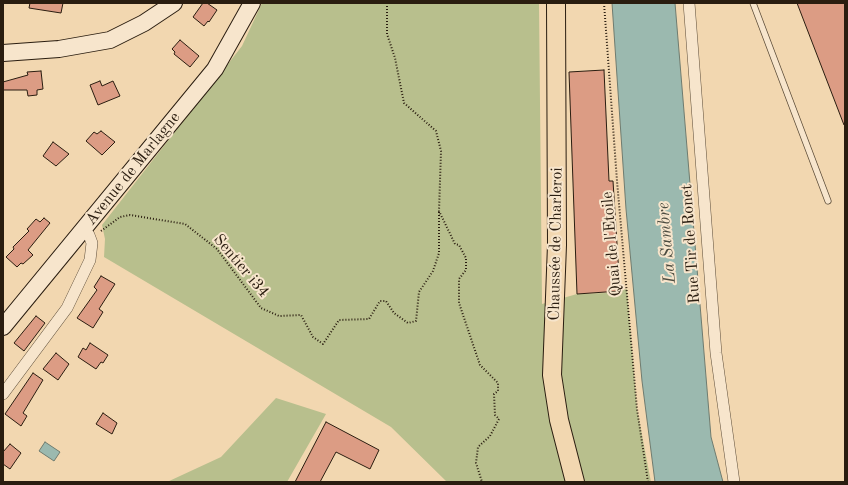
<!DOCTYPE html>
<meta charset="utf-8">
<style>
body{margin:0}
#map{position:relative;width:848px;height:485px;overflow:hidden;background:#f2d7b0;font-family:"Old Standard TT",serif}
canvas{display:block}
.frame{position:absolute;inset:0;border:4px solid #2a1d10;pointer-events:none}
</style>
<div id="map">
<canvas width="848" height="485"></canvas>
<div class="frame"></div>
</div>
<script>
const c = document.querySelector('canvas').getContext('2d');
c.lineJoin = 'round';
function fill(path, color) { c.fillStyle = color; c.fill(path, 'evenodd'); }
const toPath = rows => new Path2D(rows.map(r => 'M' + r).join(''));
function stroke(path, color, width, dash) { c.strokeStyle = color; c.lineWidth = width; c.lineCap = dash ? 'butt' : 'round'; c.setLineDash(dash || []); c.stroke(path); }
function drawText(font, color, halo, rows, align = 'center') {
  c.font = font + ' "Old Standard TT",serif'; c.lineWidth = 4; c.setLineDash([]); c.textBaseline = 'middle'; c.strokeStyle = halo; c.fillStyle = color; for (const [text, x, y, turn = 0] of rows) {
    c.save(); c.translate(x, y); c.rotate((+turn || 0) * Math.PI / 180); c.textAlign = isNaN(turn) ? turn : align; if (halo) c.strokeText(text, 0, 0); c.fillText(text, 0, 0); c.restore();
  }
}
fill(toPath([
 [262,3,539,3,542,304,577,294,606,293,627,289,637,409,651,482,447,482,391,427,104,257,105,239,102,225,242,46],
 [276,398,326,414,287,482,167,482,221,457]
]), '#b8bf8d');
const water = toPath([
 [612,3,675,3,711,437,723,482,655,482,642,381,626,209,612,3],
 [45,442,60,452,54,461,39,451,45,442]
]);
fill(water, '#9bb9af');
stroke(water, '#6e7b6f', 1);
const building = toPath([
 [30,3,63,3,61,13,29,8,30,3],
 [203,3,207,3,217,10,209,22,208,21,204,26,193,17,203,3],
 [797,3,845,3,845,125,844,125,797,3],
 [180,40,199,56,190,67,174,54,175,52,172,49,180,40],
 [604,70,609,181,613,181,620,291,577,294,569,72,604,70],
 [41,71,43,89,37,90,37,95,28,96,27,90,3,90,3,82,28,75,27,72,41,71],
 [100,81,102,86,113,81,120,96,98,105,90,85,100,81],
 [101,131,115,142,102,155,86,141,94,132,97,134,101,131],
 [53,142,69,154,56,166,43,156,53,142],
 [44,218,50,223,28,250,33,255,23,264,21,263,17,267,6,257,14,249,13,247,29,231,27,229,36,219,40,222,44,218],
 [101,276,115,284,99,309,103,312,93,328,77,318,97,290,94,287,101,276],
 [36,316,45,323,24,351,14,343,36,316],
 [90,343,108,355,103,363,101,362,96,369,78,357,83,348,86,350,90,343],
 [56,353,69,364,58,380,43,369,56,353],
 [33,373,43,380,23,413,27,416,21,426,5,414,33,373],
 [103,413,117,423,112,434,96,424,103,413],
 [326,422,379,450,370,469,336,452,320,482,295,482,326,422],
 [10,444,21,453,10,469,3,464,3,452,10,444]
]);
fill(building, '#dc9c84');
stroke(building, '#2a1d10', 1);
const service = toPath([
 [753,3,828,201]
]);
const minor = toPath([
 [689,3,716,353,734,482],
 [3,394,67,308,90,260,92,243,89,235,84,230]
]);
const secondary = toPath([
 [3,53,59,49,110,40,144,23,174,3],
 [3,327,215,69,252,3]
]);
const primary = toPath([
 [556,3,557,245,552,375,559,420,575,482]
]);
stroke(service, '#5c4c38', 7);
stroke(minor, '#5c4c38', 12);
stroke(secondary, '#2a1d10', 18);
stroke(primary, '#2a1d10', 20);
stroke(toPath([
 [387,3,387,34,395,58,404,103,436,131,441,151,439,211,455,244,459,245,466,258,466,270,459,279,459,303,480,365,498,383,498,391,494,394,495,415,499,419,490,436,478,447,476,463,482,482],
 [604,3,617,181,637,409,648,482],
 [101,231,120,217,130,215,185,224,217,249,261,308,279,316,301,315,313,337,323,344,339,320,369,319,380,301,386,301,394,313,408,323,416,321,419,292,433,271,439,253,439,211]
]), '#2a1d10', 2, [1, 2]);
stroke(service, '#f7e5cc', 5.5);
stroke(minor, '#f7e5cc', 11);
stroke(secondary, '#f7e5cc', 16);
stroke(primary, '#f2d7b0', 18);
drawText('16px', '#2a1d10', '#f7e5cc', [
 ["Avenue de Marlagne",133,169,-51],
 ["Chaussée de Charleroi",556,244,-89],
 ["Quai de l'Etoile",612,244,-95],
 ["Rue Tir de Ronet",691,244,-94],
 ["Sentier i34",241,266,50]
]);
drawText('italic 17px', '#4c4c40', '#f7e5cc', [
 ["La Sambre",667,243,-95]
]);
</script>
